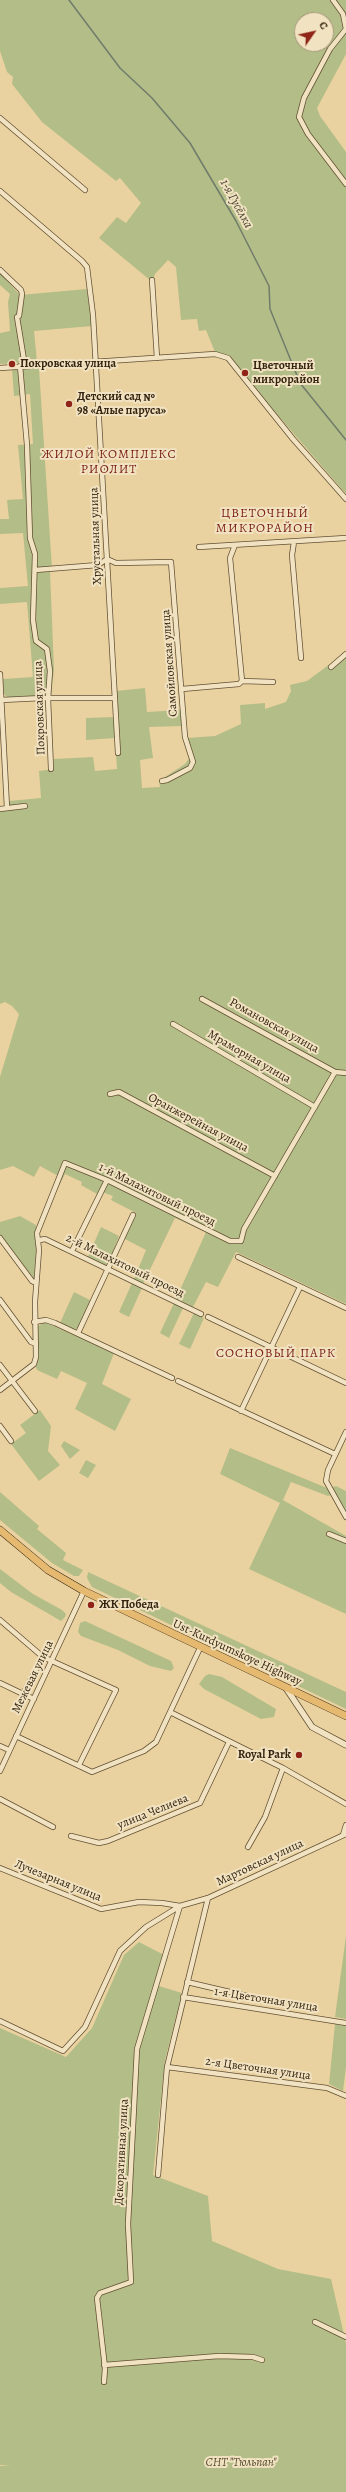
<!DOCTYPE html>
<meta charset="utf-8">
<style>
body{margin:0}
#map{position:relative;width:346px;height:2492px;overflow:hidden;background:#ead2a0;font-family:Alegreya,serif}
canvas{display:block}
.north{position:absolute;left:294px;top:12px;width:40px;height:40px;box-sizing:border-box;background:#f1e2c1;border:1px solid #a5967a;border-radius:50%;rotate:56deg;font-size:11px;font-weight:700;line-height:16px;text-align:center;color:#342410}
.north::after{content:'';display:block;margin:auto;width:14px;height:18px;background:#8f2418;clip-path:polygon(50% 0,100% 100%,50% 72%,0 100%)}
</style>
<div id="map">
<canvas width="346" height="2492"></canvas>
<div class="north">С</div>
</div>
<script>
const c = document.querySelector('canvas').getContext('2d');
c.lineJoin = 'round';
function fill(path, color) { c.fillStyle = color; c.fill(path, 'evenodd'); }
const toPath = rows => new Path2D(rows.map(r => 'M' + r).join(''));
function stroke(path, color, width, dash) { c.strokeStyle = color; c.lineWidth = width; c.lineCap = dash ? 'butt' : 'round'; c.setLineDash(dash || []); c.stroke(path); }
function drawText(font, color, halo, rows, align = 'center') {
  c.font = font + ' Alegreya,serif'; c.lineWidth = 4; c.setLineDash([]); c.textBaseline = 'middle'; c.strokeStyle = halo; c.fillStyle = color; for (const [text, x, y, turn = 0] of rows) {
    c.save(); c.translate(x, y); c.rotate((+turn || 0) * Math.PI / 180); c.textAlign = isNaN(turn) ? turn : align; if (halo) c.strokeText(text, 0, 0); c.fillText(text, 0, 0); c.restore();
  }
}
fill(toPath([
 [0,0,346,0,346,54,317,108,320,116,346,152,346,494,269,405,229,355,215,352,206,330,199,331,197,319,181,320,176,267,168,260,155,274,153,280,150,280,99,238,117,217,126,223,141,203,120,178,116,181,42,122,12,84,13,77,7,72,0,51],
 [302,20,326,20,326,44,302,44],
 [0,273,20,295,87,289,92,326,34,331,37,362,0,364,0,333,10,331,8,302,10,294,0,285],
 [39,368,52,569,50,571,54,670,51,697,8,698,4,694,3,679,33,677,27,602,0,604,0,588,28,586,23,533,0,534,0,519,9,519,7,500,23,499,18,445,33,444,30,394,14,396,12,369],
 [346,652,346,1304,236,1252,218,1287,206,1282,193,1307,176,1299,206,1232,175,1218,143,1284,134,1279,146,1250,123,1238,136,1213,111,1200,113,1196,102,1192,97,1194,81,1185,82,1182,65,1174,58,1188,54,1187,58,1176,40,1166,34,1177,13,1166,0,1170,0,1077,19,1014,12,1006,5,1002,0,1004,0,810,8,810,9,801,41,798,39,771,54,769,54,759,93,757,95,771,117,769,115,738,86,740,86,718,114,717,116,691,145,688,147,712,181,710,182,726,149,727,153,758,140,760,142,788,160,787,159,781,185,764,193,753,187,738,215,736,241,724,240,705,265,703,265,709,286,702,291,691,290,685,307,681],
 [20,1216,36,1225,37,1240,34,1279,0,1235,0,1222],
 [101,1227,119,1236,108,1264,104,1266,88,1257],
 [132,1283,142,1288,129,1317,119,1312],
 [74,1292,92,1301,79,1328,74,1329,60,1323],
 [174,1303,183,1308,169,1338,160,1333],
 [194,1313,204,1318,190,1349,179,1344],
 [45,1322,114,1353,102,1384,131,1399,115,1431,75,1409,87,1383,61,1371,57,1379,37,1370,35,1365,37,1331,38,1326],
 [40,1410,51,1426,48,1451,60,1465,39,1481,11,1444,26,1433,20,1425],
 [64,1441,80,1450,70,1459,61,1446],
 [230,1448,327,1488,331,1495,328,1496,291,1482,283,1500,346,1536,346,1614,249,1569,280,1503,220,1474],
 [86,1460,96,1465,88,1478,79,1473],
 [336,1486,346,1491,346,1513,331,1488],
 [0,1492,39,1526,37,1529,66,1553,63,1560,83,1570,79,1576,74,1576,52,1563,0,1520],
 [0,1569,33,1594,62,1610,66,1614,65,1617,61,1621,11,1592,0,1583],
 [88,1572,346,1692,346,1709,92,1587,87,1578],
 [85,1621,171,1661,174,1668,171,1671,150,1666,118,1650,81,1636,78,1632,80,1623],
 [209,1674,222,1677,276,1709,274,1717,261,1719,204,1689,199,1684,205,1676],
 [346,1936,346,2019,335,2017],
 [139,1942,168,1957,159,1986,182,1993,165,2060,153,2175,208,2196,212,2241,278,2269,331,2279,346,2343,346,2492,0,2492,0,2466,11,2466,0,2465,0,2028,66,2057,92,2028,124,1955],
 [335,2024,346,2026,346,2067,343,2091,329,2084]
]), '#b3bd87');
stroke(toPath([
 [69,0,120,68,152,98,190,143,236,221,269,286,270,309,300,383,346,440]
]), '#707c6b', 1.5);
const minor = toPath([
 [333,0,343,14,346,29,330,49,304,98,299,117,308,134,346,184],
 [0,118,85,190],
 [0,191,82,261,87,267,93,315,118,753],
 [0,270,21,290,22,294,19,316,17,317,25,366],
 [152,280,157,358],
 [20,366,27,445,30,538,35,554,33,620,36,641,47,649,50,671,48,699,51,769],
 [0,368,215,354,228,358,293,439,346,499],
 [294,542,292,555,301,658],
 [235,545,230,558,242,681],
 [199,547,346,538],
 [35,570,98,565,107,559,116,563,171,562,185,737,193,762,190,768,167,780,162,781],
 [331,667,346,654],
 [0,674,7,808],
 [182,689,239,684,242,681,273,682],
 [1,700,43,698,115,698],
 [0,809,25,806],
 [202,999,335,1072],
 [173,1024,315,1107],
 [110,1094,119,1092,275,1176],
 [0,1238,32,1281,36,1283],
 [40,1240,45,1239,201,1314],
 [72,1251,107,1180],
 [238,1257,346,1308],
 [0,1300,31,1342,34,1343],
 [208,1317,346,1383],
 [34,1322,46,1320,55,1323,172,1378],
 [78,1333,133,1215],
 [0,1365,35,1411],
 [178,1381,335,1454],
 [0,1390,34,1364,36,1357,35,1302,39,1250,37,1233,65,1163,107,1180,230,1241,241,1241,244,1229,335,1072,346,1073],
 [241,1411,300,1287],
 [0,1426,11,1441],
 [346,1432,328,1470,326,1481,346,1517],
 [329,1534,346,1541],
 [0,1620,43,1657,23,1694,0,1683],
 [43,1657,116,1690,79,1765],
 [23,1694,34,1699],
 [170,1712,283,1768,346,1804],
 [16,1736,92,1772,144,1751,156,1742,200,1648],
 [0,1746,9,1750],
 [0,1771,84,1591],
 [0,1799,53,1827],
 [343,1835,346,1825],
 [71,1836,99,1843,108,1841,200,1803,229,1742],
 [248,1847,265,1817,283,1768],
 [0,1868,101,1909,139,1902,162,1903,180,1906],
 [187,1982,247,1996],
 [183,1997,346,2023],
 [0,2021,63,2051,85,2027,120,1951,146,1927,180,1906,208,1898,346,1834],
 [167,2067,327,2088,346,2096],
 [158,2175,167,2067,208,1898],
 [315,2322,346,2337],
 [104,2365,219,2356,253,2357,262,2360],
 [104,2382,105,2368,97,2298,100,2293,131,2282,128,2224,137,2049,180,1906]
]);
const tertiary = toPath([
 [286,1688,312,1727,346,1745]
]);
const primary = toPath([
 [0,1530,48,1570,84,1591,346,1716]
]);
stroke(minor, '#625034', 6);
stroke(tertiary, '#625034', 7);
stroke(primary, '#342410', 8);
stroke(minor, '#f1e2c1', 4.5);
stroke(tertiary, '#f1e2c1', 5.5);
stroke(primary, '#e5b970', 7);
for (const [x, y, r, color] of [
 [12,364,4,"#8f2418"],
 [245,373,4,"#8f2418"],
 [69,404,4,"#8f2418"],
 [91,1605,4,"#8f2418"],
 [299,1755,4,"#8f2418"]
]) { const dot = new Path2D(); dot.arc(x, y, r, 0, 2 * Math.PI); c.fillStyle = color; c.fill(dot); stroke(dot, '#f1e2c1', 1.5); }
drawText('bold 12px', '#342410', '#f1e2c1', [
 ["Покровская улица",20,364],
 ["Цветочный",253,366],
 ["микрорайон",253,380],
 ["Детский сад №",77,397],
 ["98 «Алые паруса»",77,411],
 ["ЖК Победа",99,1605],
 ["Royal Park",291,1755,"right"]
], 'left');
drawText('12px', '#342410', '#f1e2c1', [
 ["Хрустальная улица",96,536,-92],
 ["Самойловская улица",170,663,-94],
 ["Покровская улица",40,708,-92],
 ["Романовская улица",274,1026,29],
 ["Мраморная улица",249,1057,30],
 ["Оранжерейная улица",198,1123,28],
 ["1-й Малахитовый проезд",157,1195,26],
 ["2-й Малахитовый проезд",125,1266,26],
 ["Ust-Kurdyumskoye Highway",237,1653,25],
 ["Межевая улица",33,1677,-64],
 ["улица Челиева",153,1812,-22],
 ["Мартовская улица",260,1863,-25],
 ["Лучезарная улица",58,1881,22],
 ["1-я Цветочная улица",266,2000,9],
 ["2-я Цветочная улица",258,2069,8],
 ["Декоративная улица",122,2152,-87]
]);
drawText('italic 12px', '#544a2e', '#f1e2c1', [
 ["СНТ \"Тюльпан\"",241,2463]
]);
drawText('italic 13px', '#4d4936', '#f1e2c1', [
 ["1-я Гусёлка",236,204,61]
]);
c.letterSpacing = '1px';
drawText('13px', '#7a1f14', '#f1e2c1', [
 ["ЖИЛОЙ КОМПЛЕКС",109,455],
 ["РИОЛИТ",109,470],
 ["ЦВЕТОЧНЫЙ",265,514],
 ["МИКРОРАЙОН",265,529],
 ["СОСНОВЫЙ ПАРК",276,1354]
]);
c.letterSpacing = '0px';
</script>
